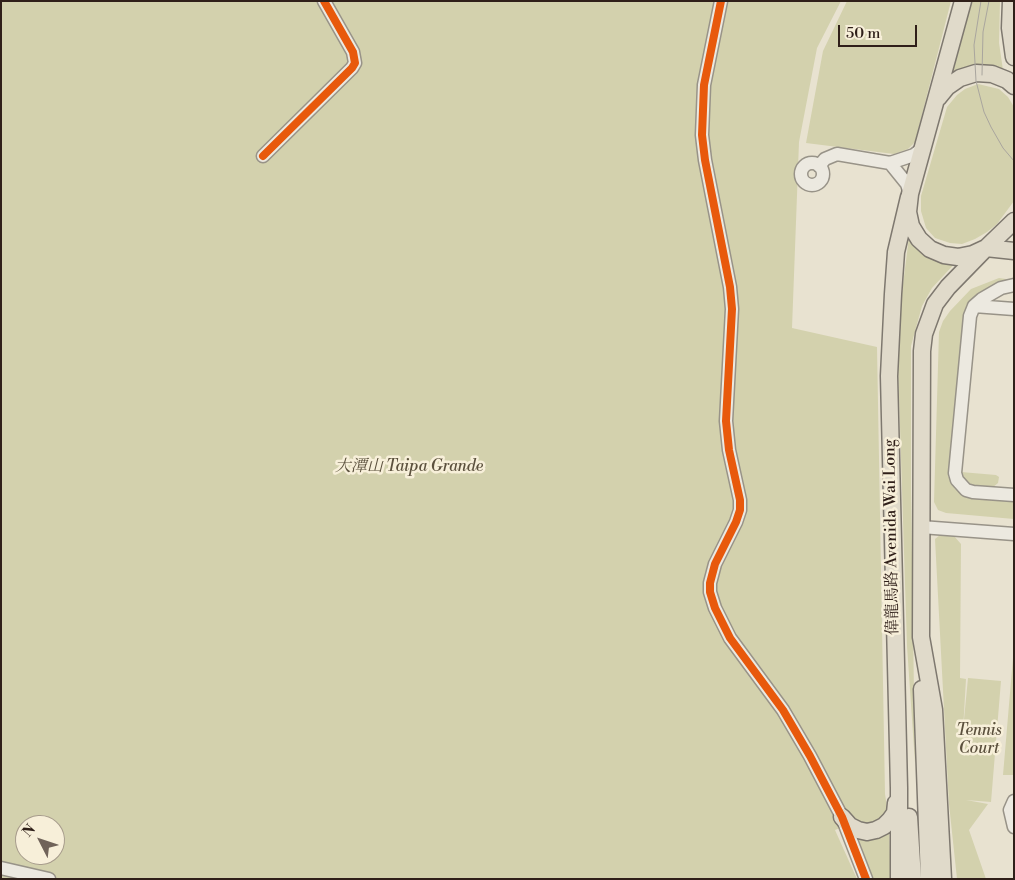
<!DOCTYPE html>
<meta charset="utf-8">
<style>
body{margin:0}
#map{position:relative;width:1015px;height:880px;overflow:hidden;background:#e8e2d0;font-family:"Libre Bodoni",serif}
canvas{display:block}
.frame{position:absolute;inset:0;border:2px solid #2f1f19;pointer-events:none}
.north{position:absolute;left:15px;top:815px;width:50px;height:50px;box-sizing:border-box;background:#f7efd9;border:1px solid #a79c8c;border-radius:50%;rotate:311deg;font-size:14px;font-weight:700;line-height:20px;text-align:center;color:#2f1f19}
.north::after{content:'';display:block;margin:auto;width:18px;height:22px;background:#706359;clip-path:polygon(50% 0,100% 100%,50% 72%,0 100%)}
.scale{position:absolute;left:838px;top:25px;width:79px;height:22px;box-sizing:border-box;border:2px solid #2f1f19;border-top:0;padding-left:6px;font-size:15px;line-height:18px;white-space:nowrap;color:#2f1f19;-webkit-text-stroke:4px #f7efd9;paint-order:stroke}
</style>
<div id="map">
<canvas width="1015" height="880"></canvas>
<div class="frame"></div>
<div class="north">N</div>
<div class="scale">50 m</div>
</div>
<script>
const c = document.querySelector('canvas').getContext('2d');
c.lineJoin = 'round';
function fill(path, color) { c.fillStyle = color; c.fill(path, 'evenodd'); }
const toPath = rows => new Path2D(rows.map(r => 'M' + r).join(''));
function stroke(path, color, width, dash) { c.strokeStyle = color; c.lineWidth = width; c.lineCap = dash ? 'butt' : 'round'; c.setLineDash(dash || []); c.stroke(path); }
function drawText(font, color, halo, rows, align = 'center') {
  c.font = font + ' "Libre Bodoni","Noto Serif SC",serif'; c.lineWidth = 5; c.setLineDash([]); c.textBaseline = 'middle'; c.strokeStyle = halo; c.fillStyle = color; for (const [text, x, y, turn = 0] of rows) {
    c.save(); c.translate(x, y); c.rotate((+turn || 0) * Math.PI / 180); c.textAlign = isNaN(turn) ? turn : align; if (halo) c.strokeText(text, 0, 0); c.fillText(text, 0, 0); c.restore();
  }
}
fill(toPath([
 [1,1,841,1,817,48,799,142,792,328,877,347,885,794,887,807,883,817,871,823,858,821,835,830,857,879,1,879],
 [25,825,55,825,55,855,25,855],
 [847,1,951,1,915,142,908,149,894,154,806,143,823,51],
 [969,1,1000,1,999,43,1003,70,951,74],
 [978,84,999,89,1008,97,1014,107,1014,201,997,224,987,232,975,239,962,244,950,243,935,238,926,228,921,211,921,196,947,107,957,95,965,89],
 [909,237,958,260,932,288,922,306,911,346,911,490,915,763,907,646,897,332],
 [999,278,1013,280,966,318,948,476,955,489,970,498,1014,502,1014,519,946,513,938,510,934,502,939,332,943,321,950,311,971,289],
 [961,472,996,475,999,477,998,483,992,488,970,486,962,476],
 [940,535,954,536,961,544,960,678,966,679,963,730,968,678,1001,681,991,802,966,800,988,804,969,830,986,879,957,879,949,804,935,539],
 [1014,646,1014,775,1003,775],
 [889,830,891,879,873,879,856,839,864,839]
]), '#d3d1ad');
const minor = toPath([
 [721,1,704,85,702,135,705,160,730,287,732,309,726,421,729,450,740,500,740,510,736,522,715,564,710,583,710,592,715,608,730,638,783,710,810,756,842,817,866,879],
 [263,156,352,68,355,63,353,52,324,1],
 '801 174a11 11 0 1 1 22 0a11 11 0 1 1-22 0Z',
 [890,163,907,184,910,194],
 [819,166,825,159,837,154,890,163,914,155,923,148],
 [1014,285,1001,288,982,299,974,306,970,316,955,473,957,480,966,490,973,492,1014,495],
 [974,306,1014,309],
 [921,527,1014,534],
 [1014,801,1010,810,1014,827],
 [1,868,49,879]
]);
const major = toPath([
 [963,1,910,194,908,212,911,226,919,239,930,249,944,255,958,257,973,254,986,248,1014,221],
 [1011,1,1010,28,1014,57],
 [938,98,947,87,960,78,976,73,992,74,1007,80,1014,86],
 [986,248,1014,251],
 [922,689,929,879],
 [842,817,850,826,858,830,867,832,876,830,884,826,890,820,895,813,896,803],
 [909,817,913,879],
 [899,879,899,788,889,376,893,294,896,252,909,197],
 [943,879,934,710,921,637,922,351,924,334,935,304,948,287,986,248]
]);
stroke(minor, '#989388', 15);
stroke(major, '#7e786f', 19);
stroke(minor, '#ece9e0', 12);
stroke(major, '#e0daca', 16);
stroke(toPath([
 [981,1,974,45,976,81,984,112,991,127,1003,148,1014,161],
 [982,75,983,32,989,1]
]), '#a9a59e', 1);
stroke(toPath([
 [721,1,704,85,702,135,705,160,730,287,732,309,726,421,729,450,740,500,740,510,736,522,715,564,710,583,710,592,715,608,730,638,783,710,810,756,842,817,866,879],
 [263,156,352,68,355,63,353,52,324,1]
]), '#e8590c', 8);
drawText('italic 16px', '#5b503d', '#f7efd9', [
 ["大潭山 Taipa Grande",409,467],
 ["Tennis",979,731],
 ["Court",979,749]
]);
drawText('16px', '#2f1f19', '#f7efd9', [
 ["偉龍馬路 Avenida Wai Long",892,537,-91]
]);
</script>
